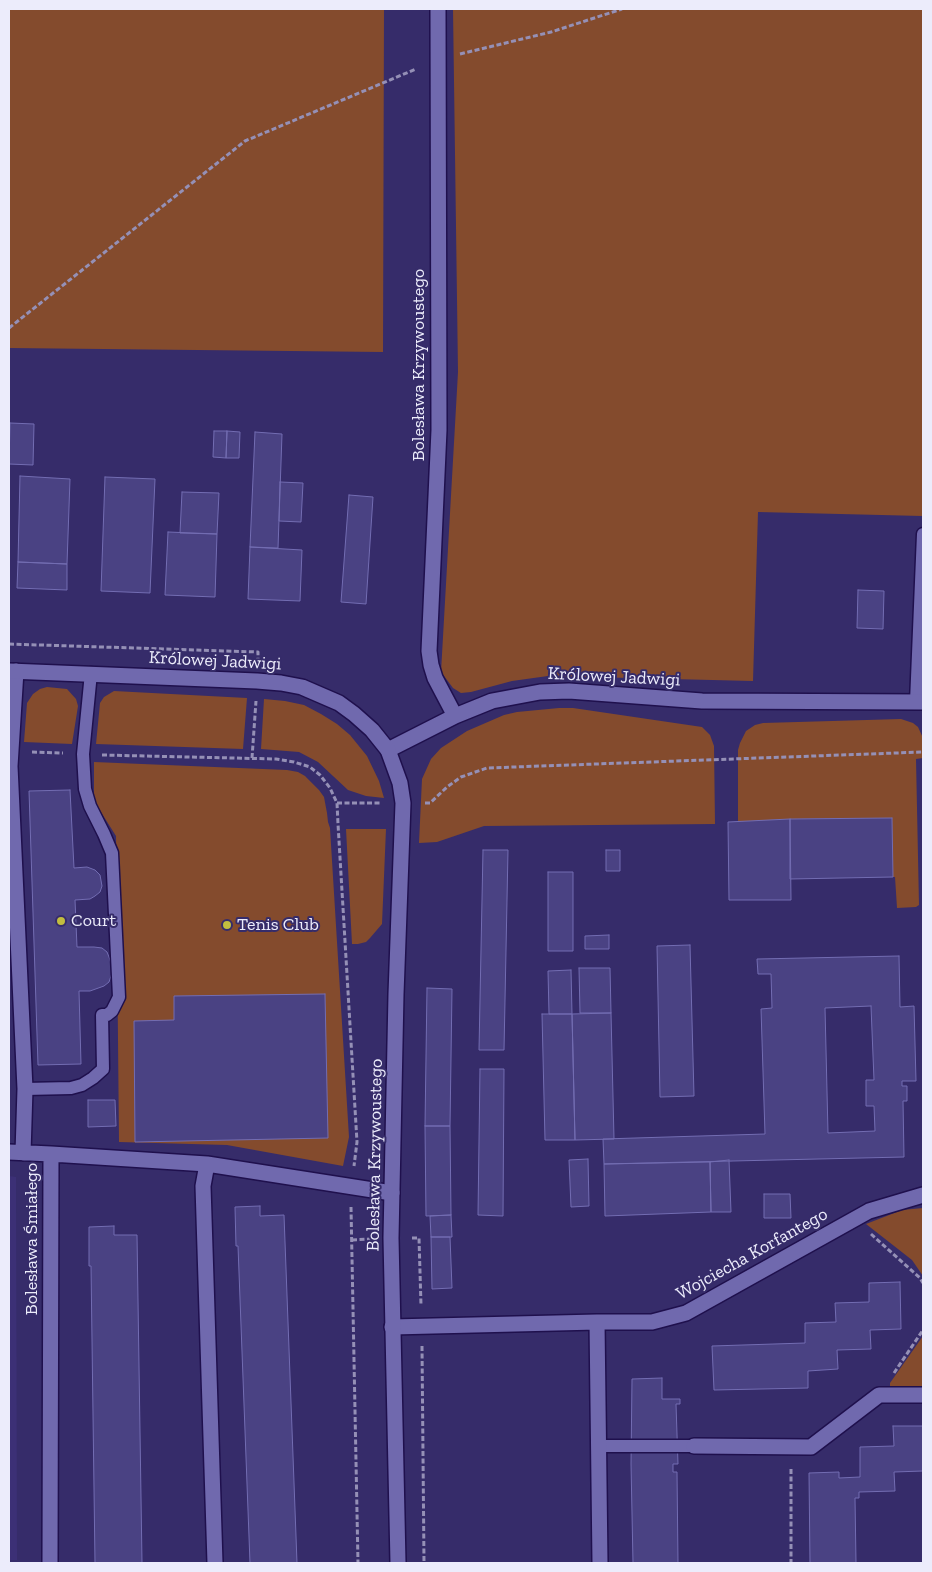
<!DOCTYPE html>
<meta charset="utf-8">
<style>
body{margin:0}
#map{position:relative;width:932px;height:1572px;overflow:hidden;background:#362c6a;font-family:"Zilla Slab",serif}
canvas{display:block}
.frame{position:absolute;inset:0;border:10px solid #ececfb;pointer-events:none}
</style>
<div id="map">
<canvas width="932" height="1572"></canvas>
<div class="frame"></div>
</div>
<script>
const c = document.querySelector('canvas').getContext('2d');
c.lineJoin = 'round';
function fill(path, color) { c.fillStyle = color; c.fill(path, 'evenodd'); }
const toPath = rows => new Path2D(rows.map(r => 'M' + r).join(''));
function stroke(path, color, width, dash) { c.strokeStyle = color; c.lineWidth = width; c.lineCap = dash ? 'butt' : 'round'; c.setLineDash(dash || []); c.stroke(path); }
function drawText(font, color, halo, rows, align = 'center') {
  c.font = font + ' "Zilla Slab",serif'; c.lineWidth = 4; c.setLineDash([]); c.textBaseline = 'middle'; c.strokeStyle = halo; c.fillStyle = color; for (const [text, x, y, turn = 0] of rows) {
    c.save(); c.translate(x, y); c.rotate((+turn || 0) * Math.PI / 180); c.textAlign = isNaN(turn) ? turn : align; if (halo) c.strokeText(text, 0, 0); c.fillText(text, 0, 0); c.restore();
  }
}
fill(toPath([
 [9,1176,16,1177,17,1560,9,1560]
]), '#3c3076');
fill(toPath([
 [9,9,384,9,383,352,9,348],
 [453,9,923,9,922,516,758,512,753,681,548,676,512,681,471,692,461,693,453,688,441,672,458,372],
 [47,687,67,689,76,699,78,706,72,744,24,742,27,703,33,694,40,689],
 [114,691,247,698,243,749,96,744,100,703,104,697],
 [264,699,285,701,304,705,321,714,337,724,350,735,367,756,379,781,384,798,366,796,348,790,318,762,299,752,261,749],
 [559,708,573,708,702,727,710,735,714,746,715,824,484,826,437,842,419,843,422,779,431,759,441,748,467,731,504,715,517,712],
 [901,719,913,723,918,727,923,738,923,758,916,759,919,905,916,907,897,908,895,877,893,877,891,818,790,819,738,822,738,750,740,743,746,731,755,725,763,723],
 [94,762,287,770,298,772,305,776,319,790,324,797,327,813,328,822,330,828,349,1137,343,1166,227,1145,119,1142,116,836,94,801],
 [346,829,386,829,382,924,370,938,366,942,358,944,352,944],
 [923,1208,923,1276,912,1260,866,1224,902,1210],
 [923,1336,923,1386,890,1387,890,1383]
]), '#844b2d');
const building = toPath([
 [10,423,34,424,33,465,9,464,10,423],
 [214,431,227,431,226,458,213,457,214,431],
 [227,431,240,432,239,458,226,458,227,431],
 [255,432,282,434,278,548,250,547,255,432],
 [20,476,70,479,67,564,18,562,20,476],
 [105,477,155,479,150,593,101,591,105,477],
 [280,482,303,483,301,522,279,521,280,482],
 [182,492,219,493,217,534,180,533,182,492],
 [349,495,373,497,366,604,341,602,349,495],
 [168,532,217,534,215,597,165,595,168,532],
 [250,547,302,550,300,601,248,599,250,547],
 [18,562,67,564,67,590,17,588,18,562],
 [858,590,884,591,883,629,857,628,858,590],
 [70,790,74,868,87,867,95,870,100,875,102,886,100,892,95,896,90,899,75,900,77,947,94,947,102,948,107,952,109,957,113,970,109,982,104,986,90,991,79,991,81,1064,38,1065,29,791,70,790],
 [892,818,893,877,790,879,790,819,892,818],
 [790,819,791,900,729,900,728,822,790,819],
 [483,850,508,850,504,1050,479,1050,483,850],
 [606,850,620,850,620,871,606,871,606,850],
 [548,872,573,872,573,951,548,951,548,872],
 [609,935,609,949,585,949,585,936,609,935],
 [690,945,694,1096,660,1097,657,946,690,945],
 [899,956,900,1007,914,1006,916,1081,902,1081,902,1086,907,1086,907,1101,903,1101,904,1157,604,1164,603,1139,765,1134,761,1009,772,1008,771,974,758,974,757,959,899,956],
 [871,1006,874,1080,866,1080,866,1106,874,1106,875,1131,828,1133,825,1008,871,1006],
 [579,968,610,968,611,1013,580,1013,579,968],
 [571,970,572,1014,549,1014,548,971,571,970],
 [427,988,452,989,450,1126,425,1126,427,988],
 [325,994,328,1138,135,1142,134,1021,174,1020,174,996,325,994],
 [611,1013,614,1139,575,1140,572,1014,611,1013],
 [542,1014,572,1014,575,1140,545,1140,542,1014],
 [480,1069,504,1069,503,1216,478,1215,480,1069],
 [88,1100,115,1100,116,1126,88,1127,88,1100],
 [425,1126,450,1126,451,1215,426,1216,425,1126],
 [588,1159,589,1206,571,1207,569,1160,588,1159],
 [729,1160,731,1212,711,1212,710,1162,729,1160],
 [710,1162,711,1212,605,1216,604,1164,710,1162],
 [764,1194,790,1194,791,1218,764,1218,764,1194],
 [260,1206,260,1216,284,1215,297,1563,250,1563,238,1246,236,1246,235,1207,260,1206],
 [451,1215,452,1237,431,1237,430,1216,451,1215],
 [114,1226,114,1235,137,1235,142,1563,95,1563,91,1266,89,1266,89,1227,114,1226],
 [431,1237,450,1237,452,1288,432,1289,431,1237],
 [900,1282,901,1329,870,1330,871,1349,837,1350,838,1369,808,1371,808,1388,714,1390,712,1346,805,1343,805,1323,836,1322,835,1303,869,1302,869,1283,900,1282],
 [662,1378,662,1399,680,1399,680,1404,676,1404,678,1464,673,1464,673,1472,677,1472,678,1563,633,1563,631,1464,632,1379,662,1378],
 [893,1426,923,1426,923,1471,894,1472,895,1491,859,1492,859,1498,855,1498,856,1563,810,1563,809,1473,839,1472,839,1478,860,1477,860,1447,894,1446,893,1426]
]);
fill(building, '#4a4283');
stroke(building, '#736db2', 1);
const lane = toPath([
 [916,702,923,534],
 [25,1089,71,1088,82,1085,93,1078,103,1069,102,1015,107,1015,112,1011,119,997,112,853,104,834,90,806,85,789,83,754,91,673],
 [598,1446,694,1446]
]);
const street = toPath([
 [438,9,439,430,429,651,431,665,435,678,455,716],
 [16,671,10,766,25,1089,23,1153],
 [388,750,455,716,492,701,540,692,569,691,702,701,923,702],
 [9,1152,51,1154,50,1563],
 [51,1154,207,1164,392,1193],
 [207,1164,203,1186,215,1563],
 [597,1322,600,1563],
 [392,1327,597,1322,652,1322,686,1313,869,1211,923,1195],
 [694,1446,811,1447,879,1395,923,1395]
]);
const secondary = toPath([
 [9,671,257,681,281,683,302,687,339,703,354,714,372,730,388,750,400,783,403,803,396,994,391,1238,398,1563]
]);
stroke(lane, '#1f104d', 15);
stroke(street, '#1f104d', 18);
stroke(secondary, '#1f104d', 18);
stroke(toPath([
 [460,54,551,32,622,9],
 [9,328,245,141,416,69],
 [9,644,258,652,258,659],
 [32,752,63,753],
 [102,755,276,759,294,762,310,767,320,775,330,788,337,803,338,824,357,1142,354,1166],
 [252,758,256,701],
 [337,803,381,803],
 [425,803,430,803,447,787,461,777,487,768,923,752],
 [351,1207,358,1563],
 [871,1234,920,1278,923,1283],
 [412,1238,419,1238,421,1305],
 [352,1240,371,1239],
 [422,1346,424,1563],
 [894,1373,923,1330],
 [791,1469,791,1563]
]), '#9590b6', 3, [5, 2.5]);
stroke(lane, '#7069ae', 12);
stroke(street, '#7069ae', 15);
stroke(secondary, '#7069ae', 15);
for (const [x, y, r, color] of [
 [61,921,5,"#c2bd3f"],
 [227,925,5,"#c2bd3f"]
]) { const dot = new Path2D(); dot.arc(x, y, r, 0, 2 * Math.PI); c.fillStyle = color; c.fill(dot); stroke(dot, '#362c6a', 2); }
drawText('18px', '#ececfb', '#362c6a', [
 ["Bolesława Krzywoustego",419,365,-90],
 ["Królowej Jadwigi",215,661,3],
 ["Królowej Jadwigi",614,677,3],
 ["Bolesława Krzywoustego",375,1155,-89],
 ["Bolesława Śmiałego",32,1239,-90],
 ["Wojciecha Korfantego",752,1254,-29]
]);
drawText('18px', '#ececfb', '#362c6a', [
 ["Court",71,921],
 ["Tenis Club",237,925]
], 'left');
</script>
